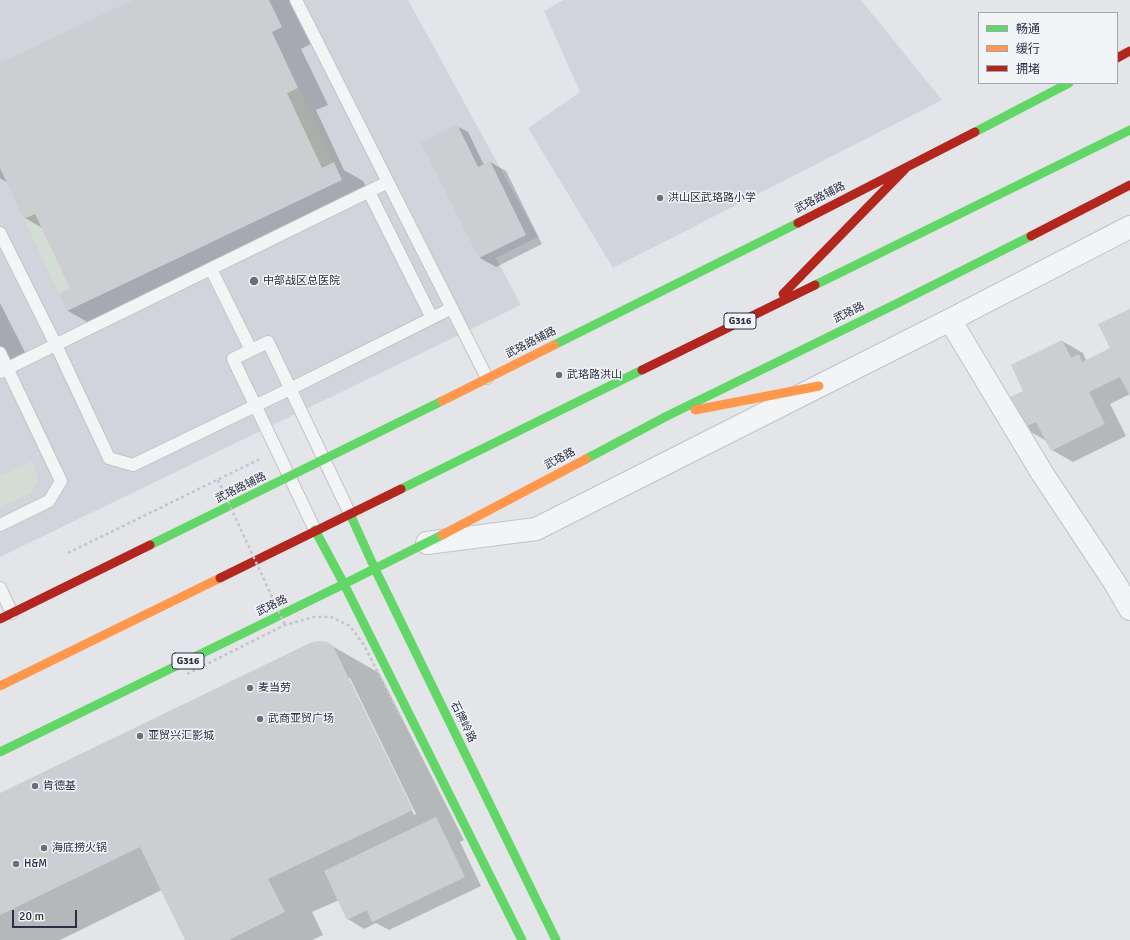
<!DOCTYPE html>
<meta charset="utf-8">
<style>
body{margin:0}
#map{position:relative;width:1130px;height:940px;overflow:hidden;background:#e4e5e9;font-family:Signika,"Noto Sans SC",sans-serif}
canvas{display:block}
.legend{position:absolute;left:978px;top:12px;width:140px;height:72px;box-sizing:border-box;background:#f2f4f8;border:1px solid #a2a5b0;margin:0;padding:5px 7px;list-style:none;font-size:12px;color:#292f44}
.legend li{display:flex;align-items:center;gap:8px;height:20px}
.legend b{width:20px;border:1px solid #a2a5b0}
.scale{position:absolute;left:12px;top:910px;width:65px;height:18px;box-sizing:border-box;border:2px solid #292f44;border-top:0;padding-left:5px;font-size:12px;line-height:14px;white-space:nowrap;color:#292f44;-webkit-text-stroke:3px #f2f4f8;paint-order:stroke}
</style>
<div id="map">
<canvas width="1130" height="940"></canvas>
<ul class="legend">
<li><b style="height:5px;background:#63d668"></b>畅通</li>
<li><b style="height:5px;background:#ff974d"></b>缓行</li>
<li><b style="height:5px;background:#b3261e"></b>拥堵</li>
</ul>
<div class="scale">20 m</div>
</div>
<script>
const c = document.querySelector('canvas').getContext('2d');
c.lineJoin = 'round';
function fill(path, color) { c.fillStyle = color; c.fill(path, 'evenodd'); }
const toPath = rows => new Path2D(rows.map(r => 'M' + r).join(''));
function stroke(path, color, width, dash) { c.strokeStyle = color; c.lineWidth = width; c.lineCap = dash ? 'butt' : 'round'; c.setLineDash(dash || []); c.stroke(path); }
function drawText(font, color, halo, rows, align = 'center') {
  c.font = font + ' Signika,"Noto Sans SC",sans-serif'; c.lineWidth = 3; c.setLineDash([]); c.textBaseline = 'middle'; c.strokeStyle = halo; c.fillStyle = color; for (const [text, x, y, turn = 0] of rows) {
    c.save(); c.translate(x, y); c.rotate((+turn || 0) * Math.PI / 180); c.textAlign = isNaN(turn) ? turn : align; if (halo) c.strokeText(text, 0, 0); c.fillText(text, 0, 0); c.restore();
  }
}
fill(toPath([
 [0,0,408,0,538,237,496,258,521,305,0,557],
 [564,0,861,0,942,100,613,268,528,128,580,92,544,11]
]), '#d2d4dc');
fill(toPath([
 [298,88,334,162,322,168,287,93],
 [35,214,70,288,59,294,24,219],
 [33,461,37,476,37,482,31,493,0,507,0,476]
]), '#d3ddd4');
fill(toPath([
 [136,0,291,0,311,44,301,49,328,105,316,110,344,170,363,181,372,197,98,328,68,311,60,294,72,289,44,229,25,218,8,183,0,178,0,64],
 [457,126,468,132,484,165,490,162,506,171,542,244,496,267,480,258,423,143],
 [0,303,28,358,0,372],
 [1130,310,1130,394,1110,404,1126,436,1073,462,1052,450,1045,440,1024,428,1024,391,1062,341,1083,353,1086,360,1112,349],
 [327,643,379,673,464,840,460,842,481,886,389,930,376,923,364,929,348,919,339,900,312,912,323,935,312,940,186,940,162,890,60,940,0,940,0,794],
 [348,678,350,678,416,814,414,815]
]), '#0003');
fill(toPath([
 [133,0,269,0,282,27,272,32,298,88,287,93,322,168,334,162,342,180,67,311,59,294,70,288,35,214,24,219,0,168,0,63],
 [457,124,478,167,490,161,526,235,479,258,421,143],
 [1130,309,1130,396,1120,377,1089,392,1105,424,1051,451,1036,422,1023,428,1008,398,1023,391,1011,365,1062,340,1071,358,1079,354,1082,362,1110,348,1098,324],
 [319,641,327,642,333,646,413,810,268,879,285,912,229,940,185,940,140,847,0,915,0,793,310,643],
 [436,817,465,877,372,922,367,910,347,920,324,871]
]), '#ccced2');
const lane = toPath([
 [296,0,487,378],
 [369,192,432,318],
 [0,233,56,345,109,458,133,465,290,389,452,308],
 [211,269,251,350],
 [0,353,61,481,49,501,0,525],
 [0,372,388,182],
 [315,530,233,359,268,342,350,514],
 [0,588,12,613]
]);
const street = toPath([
 [950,320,1042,473,1115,583,1130,609],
 [427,543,536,529,950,320,1130,227]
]);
stroke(lane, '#c2c3c7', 14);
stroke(street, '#c2c3c7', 24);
stroke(toPath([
 [68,553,260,459]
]), '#c3c3c9', 2.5, [3, 3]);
stroke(lane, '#f3f4f6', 12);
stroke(street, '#f3f4f6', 22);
stroke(toPath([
 [975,132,1069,83],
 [815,285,1130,130],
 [554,345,798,223],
 [586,459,667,416,898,303,1031,236],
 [401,489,642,370],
 [350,514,375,569,556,940],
 [315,530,344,584,522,940],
 [150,545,442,401],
 [0,752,344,584,442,535]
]), '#63d668', 9);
stroke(toPath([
 [442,401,554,345],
 [695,410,819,386],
 [442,535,586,459],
 [0,686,220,578]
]), '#ff974d', 9);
stroke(toPath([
 [1117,58,1130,51],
 [798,223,975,132],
 [1031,236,1130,185],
 [783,294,905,169],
 [642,370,815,285],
 [220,578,401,489],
 [0,619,150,545]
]), '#b3261e', 9);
stroke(toPath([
 [218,480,285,625],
 [187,674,285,625,314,617,331,617,350,626,364,645,401,718]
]), '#c3c3c9', 2.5, [3, 3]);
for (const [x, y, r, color] of [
 [660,198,4,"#6a6f7e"],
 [254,281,5,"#6a6f7e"],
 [559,375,4,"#6a6f7e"],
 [250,688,4,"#6a6f7e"],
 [260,719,4,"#6a6f7e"],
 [140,736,4,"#6a6f7e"],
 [35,786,4,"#6a6f7e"],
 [44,848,4,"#6a6f7e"],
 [16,864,4,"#6a6f7e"]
]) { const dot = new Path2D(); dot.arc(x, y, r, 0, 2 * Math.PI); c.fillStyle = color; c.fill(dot); stroke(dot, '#f2f4f8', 1.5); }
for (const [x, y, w] of [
 [740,321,32],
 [188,661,32]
]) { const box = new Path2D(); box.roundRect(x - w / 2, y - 8, w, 16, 3); c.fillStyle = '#f2f4f8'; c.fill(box); stroke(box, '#292f44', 1); }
drawText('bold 10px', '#292f44', null, [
 ["G316",740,321],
 ["G316",188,661]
]);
drawText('11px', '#292f44', '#f2f4f8', [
 ["洪山区武珞路小学",668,198],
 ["中部战区总医院",263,281],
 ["武珞路洪山",567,375],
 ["麦当劳",258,688],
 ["武商亚贸广场",268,719],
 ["亚贸兴汇影城",148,736],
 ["肯德基",43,786],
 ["海底捞火锅",52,848],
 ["H&M",24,864]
], 'left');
drawText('11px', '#292f44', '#f2f4f8', [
 ["武珞路辅路",820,198,-27],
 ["武珞路",849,313,-26],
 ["武珞路辅路",531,343,-27],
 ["武珞路",560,459,-28],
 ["武珞路辅路",241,488,-26],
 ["武珞路",272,606,-26],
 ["石牌岭路",463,722,64]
]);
</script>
